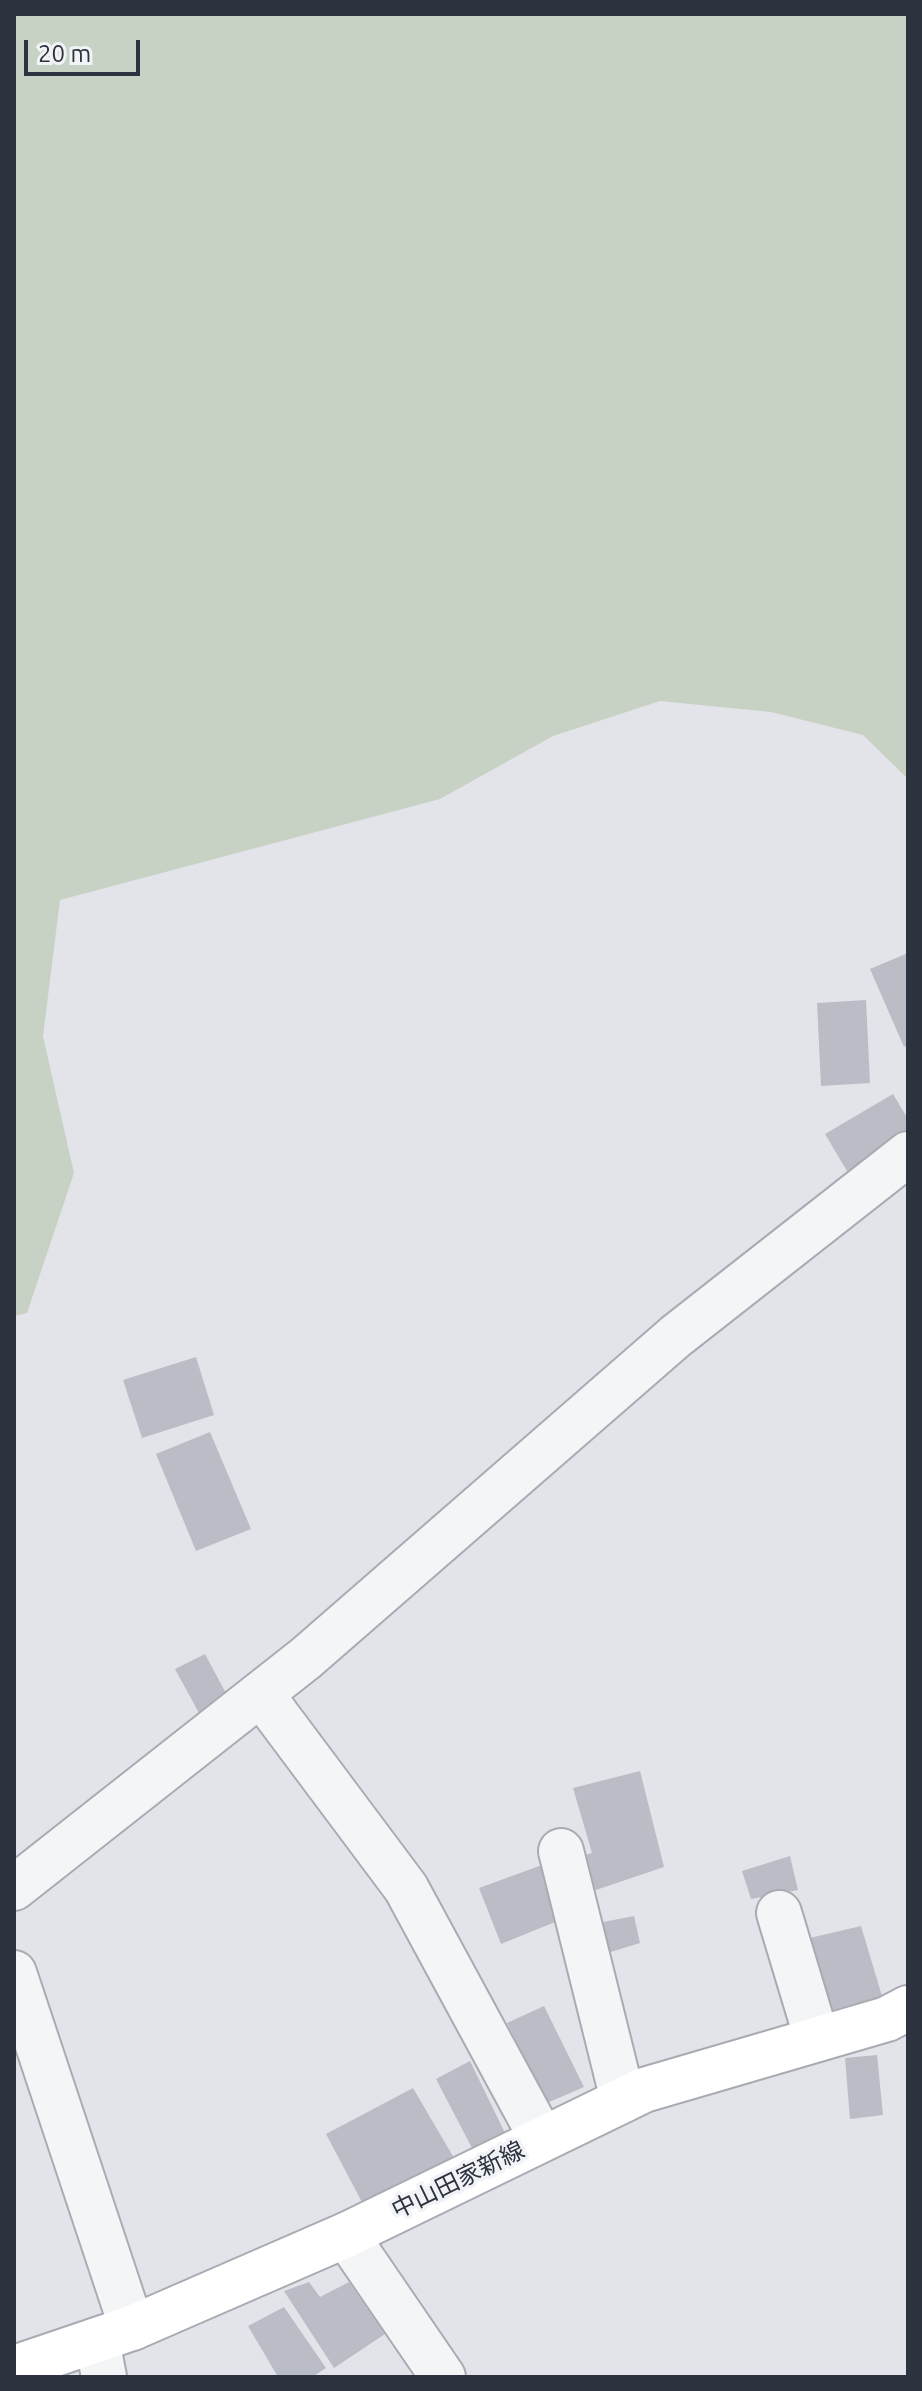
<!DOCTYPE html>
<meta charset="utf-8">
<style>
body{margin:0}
#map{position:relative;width:922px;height:2391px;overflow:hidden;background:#e2e4e9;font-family:Ubuntu,sans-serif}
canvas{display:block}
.frame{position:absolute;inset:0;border:16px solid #2c323e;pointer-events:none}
.scale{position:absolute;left:24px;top:40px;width:116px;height:36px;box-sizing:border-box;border:4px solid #2c323e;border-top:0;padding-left:10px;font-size:24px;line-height:28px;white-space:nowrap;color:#2c323e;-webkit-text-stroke:6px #f1f3f6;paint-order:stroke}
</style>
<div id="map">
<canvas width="922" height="2391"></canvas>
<div class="frame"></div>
<div class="scale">20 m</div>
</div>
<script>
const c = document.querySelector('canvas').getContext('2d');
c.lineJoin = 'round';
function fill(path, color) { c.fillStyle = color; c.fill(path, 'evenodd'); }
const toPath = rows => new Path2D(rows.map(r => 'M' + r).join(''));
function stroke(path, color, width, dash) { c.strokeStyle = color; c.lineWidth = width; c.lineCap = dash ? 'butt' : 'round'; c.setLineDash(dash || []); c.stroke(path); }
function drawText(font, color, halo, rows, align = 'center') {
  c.font = font + ' Ubuntu,"Noto Sans JP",sans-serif'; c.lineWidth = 7; c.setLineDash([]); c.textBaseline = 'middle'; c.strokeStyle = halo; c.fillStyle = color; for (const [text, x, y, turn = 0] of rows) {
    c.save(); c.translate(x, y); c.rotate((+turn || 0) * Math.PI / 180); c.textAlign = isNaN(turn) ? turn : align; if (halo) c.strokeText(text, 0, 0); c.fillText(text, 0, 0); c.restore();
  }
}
fill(toPath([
 [14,14,908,14,908,779,863,735,771,712,660,701,553,736,440,799,60,900,43,1036,74,1173,27,1313,14,1316]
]), '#c7d1c4');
fill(toPath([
 [908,953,908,1045,904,1047,870,969],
 [866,1000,870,1083,821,1086,817,1003],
 [893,1094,908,1119,908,1136,847,1171,825,1134],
 [196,1357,214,1415,142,1438,123,1380],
 [210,1432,251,1529,196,1551,156,1454],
 [205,1654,228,1697,199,1713,175,1669],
 [640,1771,664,1867,587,1893,579,1857,592,1853,573,1788],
 [790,1856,798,1890,751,1899,742,1871],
 [542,1865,560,1920,501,1944,479,1888],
 [634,1916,640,1943,601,1955,593,1924],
 [861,1926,882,1996,818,2014,797,1941],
 [544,2006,584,2087,547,2103,507,2023],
 [877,2055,883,2115,850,2119,845,2058],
 [470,2061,505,2133,472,2148,436,2079],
 [413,2088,454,2158,364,2206,326,2134],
 [309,2282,320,2297,349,2282,385,2334,334,2368,284,2291],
 [284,2307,326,2368,312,2377,278,2377,248,2326]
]), '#babdc5');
const street = toPath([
 [261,1694,406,1888,542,2139],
 [561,1851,623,2100],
 [14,1888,306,1658,676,1336,908,1154],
 [779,1913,817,2039],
 [14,1973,132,2328],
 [346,2235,443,2377],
 [97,2340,104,2377]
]);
const secondary = toPath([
 [14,2368,132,2328,346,2235,644,2090,887,2019,908,2008]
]);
stroke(street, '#a8abb2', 48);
stroke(secondary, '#a8abb2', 48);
stroke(street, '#f4f5f7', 44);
stroke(secondary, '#fff', 44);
drawText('24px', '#2c323e', '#f1f3f6', [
 ["中山田家新線",458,2180,-26]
]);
</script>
